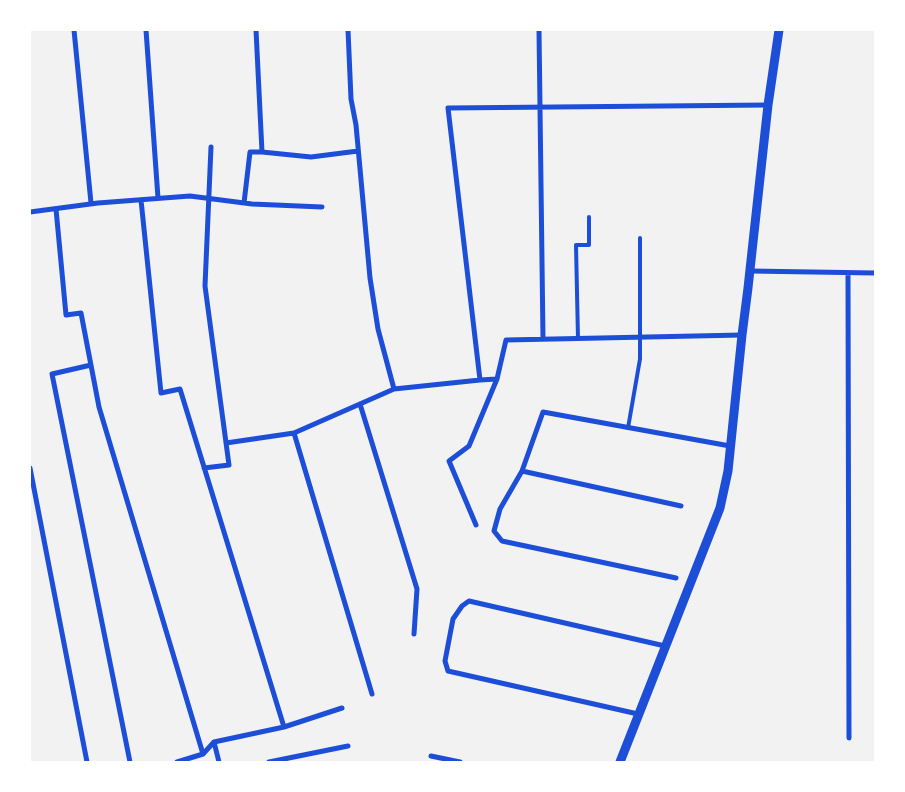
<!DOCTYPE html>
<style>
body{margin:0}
#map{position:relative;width:905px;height:792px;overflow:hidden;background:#f2f2f2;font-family:Barlow,sans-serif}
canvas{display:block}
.frame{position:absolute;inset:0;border:31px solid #fff;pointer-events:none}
</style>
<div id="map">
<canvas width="905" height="792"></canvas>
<div class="frame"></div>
</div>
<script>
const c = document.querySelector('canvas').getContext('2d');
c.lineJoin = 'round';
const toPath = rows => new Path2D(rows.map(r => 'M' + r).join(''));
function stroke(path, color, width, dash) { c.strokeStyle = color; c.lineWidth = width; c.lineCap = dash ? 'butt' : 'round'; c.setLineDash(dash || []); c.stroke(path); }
stroke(toPath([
 [578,339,576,245,589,245,589,217],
 [628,428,640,359,640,238]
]), '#1d4ed8', 4);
stroke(toPath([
 [74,30,91,203],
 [146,30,158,198],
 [348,30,351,99,356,125,370,278,378,329,394,389,480,380,497,379,506,340,742,335],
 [539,30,543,339],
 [262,152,311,157,358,151],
 [141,200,161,393,180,389,284,727],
 [244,203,250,152,262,152,256,30],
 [56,209,66,315,81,313,99,407,203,754],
 [30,212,98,203,190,196,252,204,322,207],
 [750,271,875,273],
 [848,274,849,738],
 [91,365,52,374,130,762],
 [480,380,448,108,768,105],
 [360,404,417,589,414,634],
 [294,433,372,694],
 [226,443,294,433,394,389],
 [30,468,87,762],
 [204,468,229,465,205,286,211,147],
 [522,471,681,506],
 [476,525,449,461,469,446,497,379],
 [676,578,502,541,494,531,500,509,522,471,543,412,730,446],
 [638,714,448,671,445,661,453,619,462,606,469,601,665,646],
 [214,742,219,762],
 [431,756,460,762],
 [177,762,203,754,214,742,284,727,342,708],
 [269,762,348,746]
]), '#1d4ed8', 5);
stroke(toPath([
 [620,762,720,508,728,471,742,335,748,288,768,105,779,30]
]), '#1d4ed8', 9);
</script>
